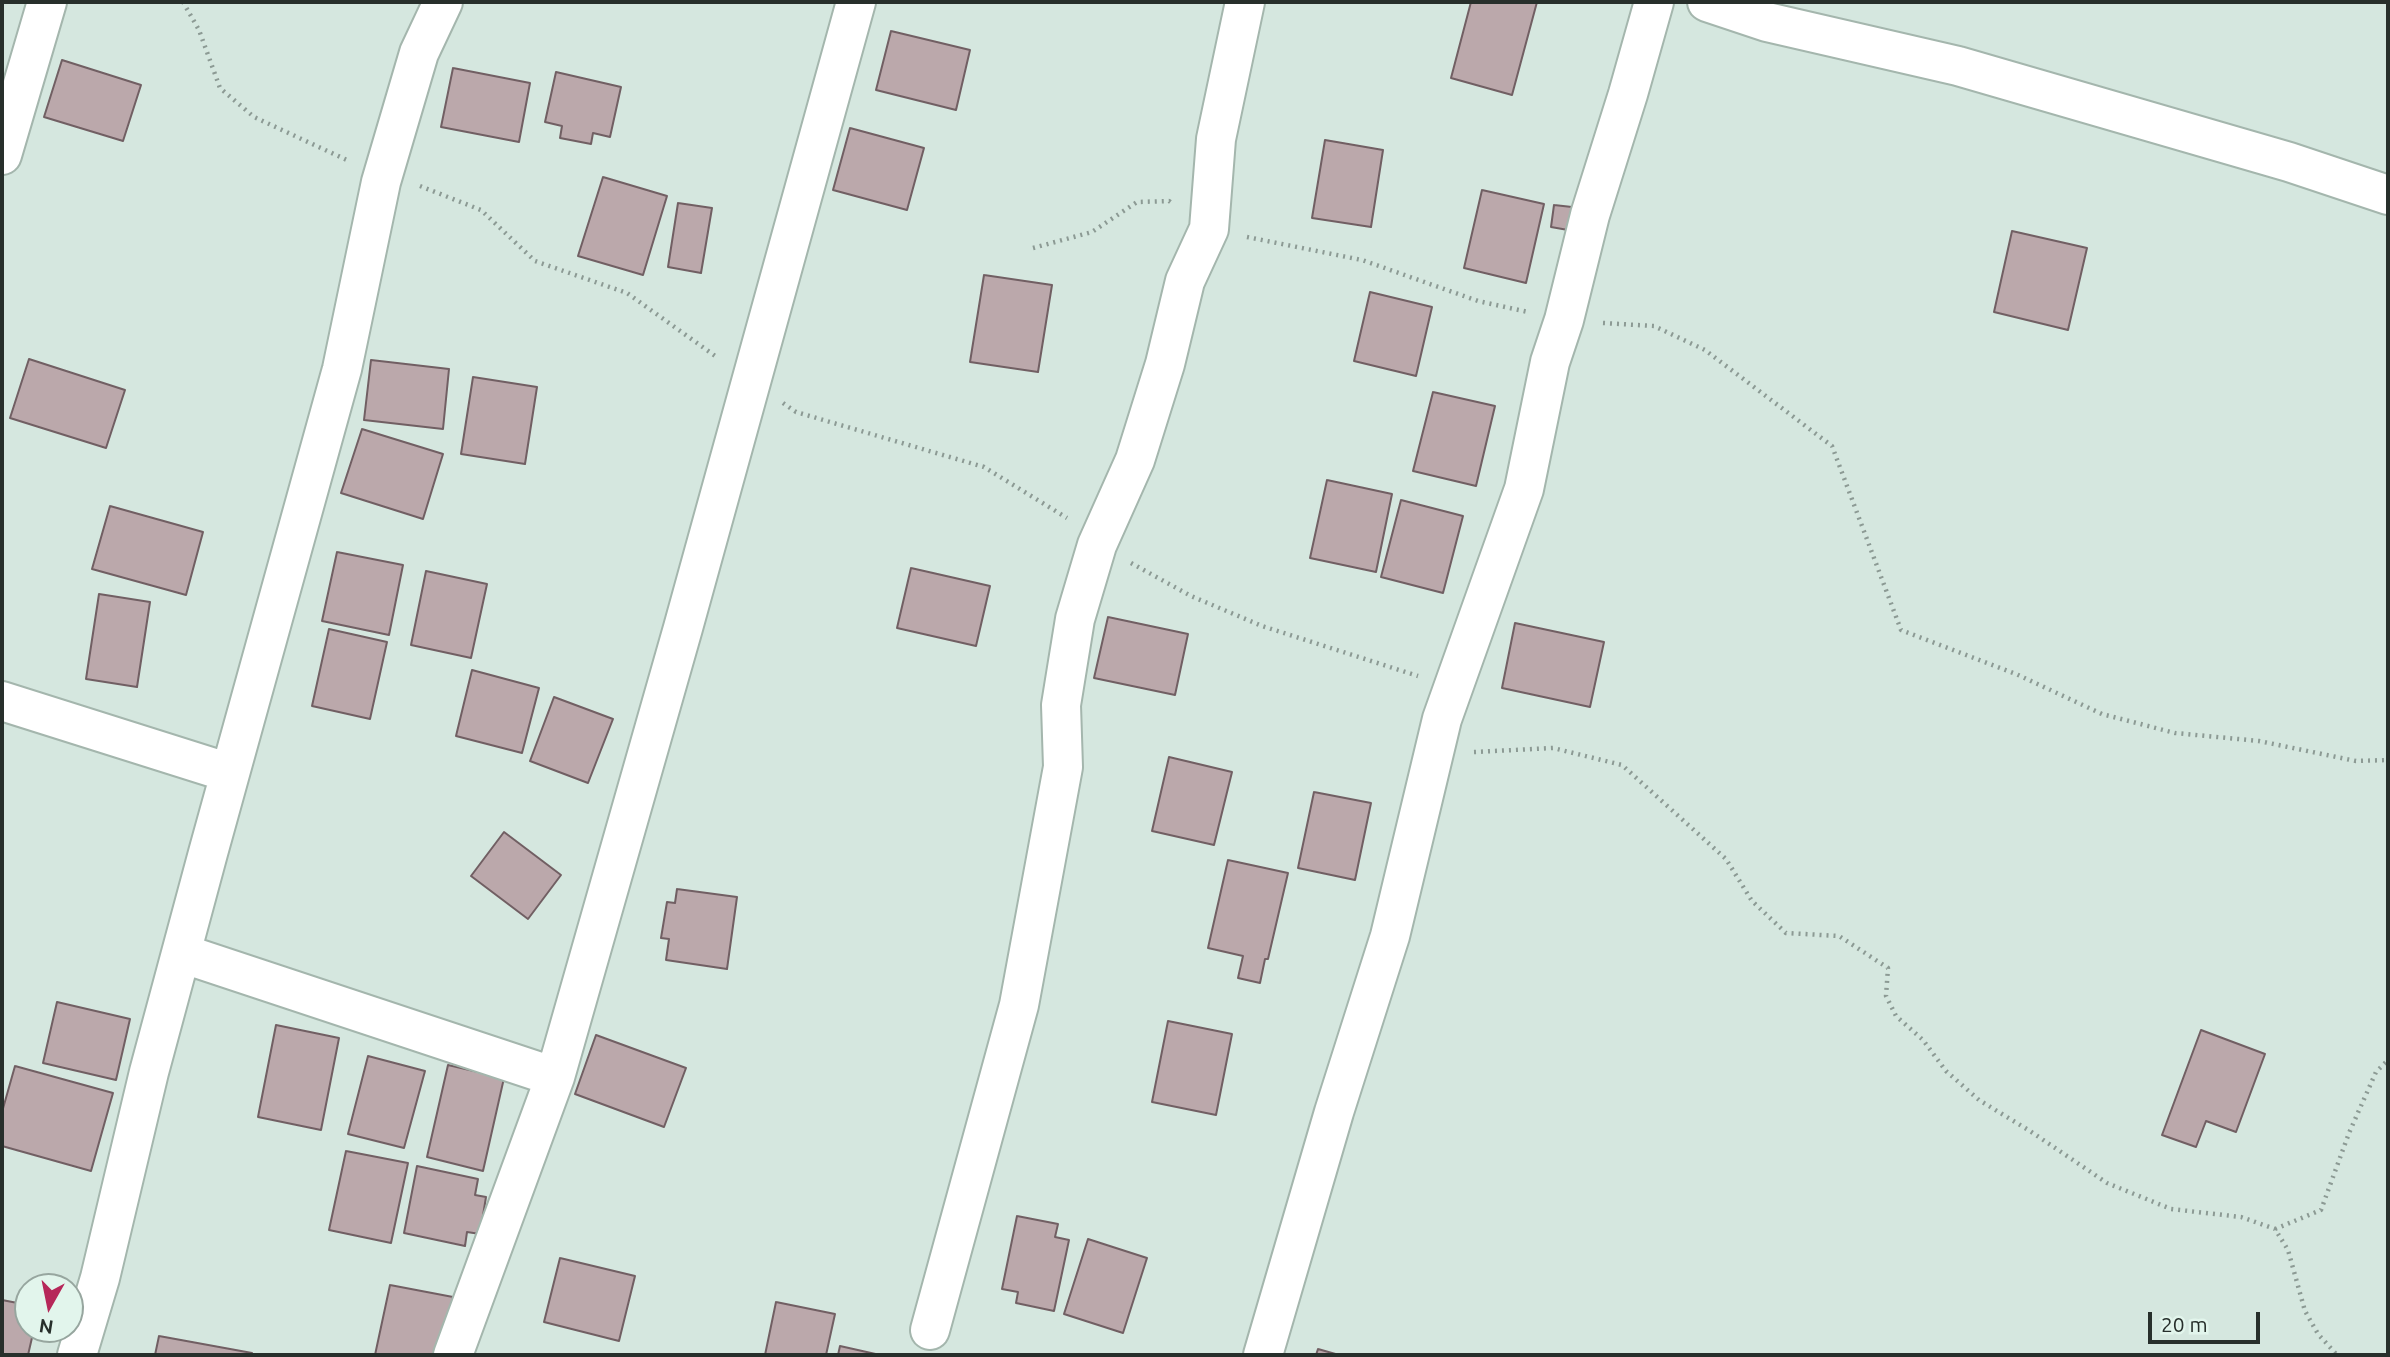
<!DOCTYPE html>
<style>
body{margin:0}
#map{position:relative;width:2390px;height:1357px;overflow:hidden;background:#d5e7df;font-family:Ubuntu,sans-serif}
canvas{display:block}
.frame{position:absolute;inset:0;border:4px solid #272f2b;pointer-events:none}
.north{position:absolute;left:14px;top:1273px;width:70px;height:70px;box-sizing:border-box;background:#e2f5ec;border:2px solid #97a69f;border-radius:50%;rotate:189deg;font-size:19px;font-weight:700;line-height:28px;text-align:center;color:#272f2b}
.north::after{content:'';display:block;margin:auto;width:24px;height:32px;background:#b62759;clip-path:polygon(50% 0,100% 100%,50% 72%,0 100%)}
.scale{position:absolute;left:2148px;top:1312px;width:112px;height:32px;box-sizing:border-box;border:4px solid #272f2b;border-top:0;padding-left:9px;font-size:21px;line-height:24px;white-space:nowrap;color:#272f2b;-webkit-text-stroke:5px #e2f5ec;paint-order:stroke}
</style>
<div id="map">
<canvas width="2390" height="1357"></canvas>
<div class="frame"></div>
<div class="north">N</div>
<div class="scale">20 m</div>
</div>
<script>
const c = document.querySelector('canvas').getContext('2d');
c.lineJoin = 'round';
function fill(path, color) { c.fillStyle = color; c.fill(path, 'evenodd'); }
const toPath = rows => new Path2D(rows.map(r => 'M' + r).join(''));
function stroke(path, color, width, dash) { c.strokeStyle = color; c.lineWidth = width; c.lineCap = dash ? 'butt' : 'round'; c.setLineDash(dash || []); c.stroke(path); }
const building = toPath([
 [1471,2,1537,2,1512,95,1451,78,1471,2],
 [891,31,970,50,956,110,876,90,891,31],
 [62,60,141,85,123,141,44,117,62,60],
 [453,68,530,83,519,142,441,127,453,68],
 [556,72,621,87,610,137,593,133,591,144,560,138,562,126,545,122,556,72],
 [850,128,924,148,907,210,833,190,850,128],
 [1325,140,1383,150,1371,227,1312,218,1325,140],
 [603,177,667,196,643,275,578,256,603,177],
 [1482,190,1544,204,1526,283,1464,268,1482,190],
 [678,203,712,208,701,273,668,267,678,203],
 [1554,205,1572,207,1568,230,1551,227,1554,205],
 [2012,231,2087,248,2068,330,1994,312,2012,231],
 [984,275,1052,285,1038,372,970,362,984,275],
 [1370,292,1432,307,1416,376,1354,361,1370,292],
 [29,359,125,390,106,448,10,418,29,359],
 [371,360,449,369,443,429,364,420,371,360],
 [473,377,537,387,525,464,461,454,473,377],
 [1433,392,1495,406,1476,486,1413,471,1433,392],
 [362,429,443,454,423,519,341,493,362,429],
 [1327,480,1392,494,1376,572,1310,558,1327,480],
 [1401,500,1463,516,1443,593,1381,577,1401,500],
 [110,506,203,532,186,595,92,569,110,506],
 [337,552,403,565,389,635,322,621,337,552],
 [911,568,990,586,976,646,897,628,911,568],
 [426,571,487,584,471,658,411,645,426,571],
 [99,594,150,602,137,687,86,679,99,594],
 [1108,617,1188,634,1175,695,1094,678,1108,617],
 [1515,623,1604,642,1590,707,1502,688,1515,623],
 [329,629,387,642,370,719,312,706,329,629],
 [472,670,539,688,522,753,456,736,472,670],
 [554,697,613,719,588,783,530,761,554,697],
 [1169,757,1232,772,1214,845,1152,831,1169,757],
 [1314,792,1371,803,1355,880,1298,868,1314,792],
 [504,832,561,875,528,919,471,876,504,832],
 [1228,860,1288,873,1268,959,1265,959,1260,983,1238,978,1243,956,1208,948,1228,860],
 [677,889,737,897,727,969,666,960,669,939,661,938,667,902,675,903,677,889],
 [57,1002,130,1019,116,1080,43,1063,57,1002],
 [1168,1021,1232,1034,1216,1115,1152,1102,1168,1021],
 [276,1025,339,1038,321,1130,258,1117,276,1025],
 [2201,1030,2265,1054,2236,1132,2206,1121,2196,1147,2162,1135,2201,1030],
 [596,1035,686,1068,664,1127,575,1094,596,1035],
 [368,1056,425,1071,404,1148,348,1134,368,1056],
 [448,1065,504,1078,483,1171,427,1157,448,1065],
 [15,1066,113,1093,91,1171,2,1146,2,1112,15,1066],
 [346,1151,408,1163,391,1243,329,1230,346,1151],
 [417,1166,478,1179,475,1195,486,1197,480,1234,467,1232,465,1246,404,1233,417,1166],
 [1017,1216,1058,1224,1055,1237,1069,1240,1054,1311,1016,1303,1018,1292,1002,1289,1017,1216],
 [1088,1239,1147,1258,1123,1333,1064,1314,1088,1239],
 [560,1258,635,1276,619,1341,544,1322,560,1258],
 [390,1285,453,1297,441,1355,375,1355,390,1285],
 [2,1300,28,1305,28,1329,34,1329,28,1355,2,1355,2,1300],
 [776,1302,835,1314,826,1355,765,1355,776,1302],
 [159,1336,252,1353,252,1355,155,1355,159,1336],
 [840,1346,880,1355,838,1355,840,1346],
 [1318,1349,1339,1355,1316,1355,1318,1349]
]);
fill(building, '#bba8ab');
stroke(building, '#715f63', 2);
const minor = toPath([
 [1707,2,1767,22,1958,66,2289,162,2388,195],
 [2,155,47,2],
 [2,701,230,773],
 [181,953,555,1077],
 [930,1330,1019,1005,1063,767,1061,705,1075,619,1097,545,1135,460,1165,364,1185,281,1209,229,1216,139,1245,2],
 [77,1355,100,1278,149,1072,208,853,342,369,381,182,419,53,443,2],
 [453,1355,555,1077,683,628,856,2],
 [1263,1355,1334,1112,1390,936,1442,719,1524,489,1550,362,1564,320,1590,215,1628,94,1654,2]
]);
stroke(minor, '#a4b6ad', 42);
stroke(toPath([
 [183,2,199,30,220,88,254,117,349,161],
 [420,186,481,210,535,261,627,293,718,358],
 [1247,237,1362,260,1478,301,1528,312],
 [1033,248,1092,232,1137,202,1169,201,1173,204],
 [1603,323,1654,326,1705,350,1832,446,1901,630,2016,674,2102,714,2175,733,2259,741,2356,761,2388,760],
 [783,403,796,412,984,467,1067,518],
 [1131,563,1191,596,1262,626,1418,676],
 [1474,752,1553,748,1622,765,1726,859,1752,901,1786,933,1839,936,1888,968,1886,996,1896,1016,1923,1040,1946,1071,1979,1100,2030,1131,2107,1183,2171,1209,2241,1217,2275,1229,2288,1250,2305,1311,2318,1334,2337,1355],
 [2275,1229,2321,1210,2349,1133,2376,1072,2388,1060]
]), '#8c9a94', 4.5, [2, 5]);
stroke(minor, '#fff', 38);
</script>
